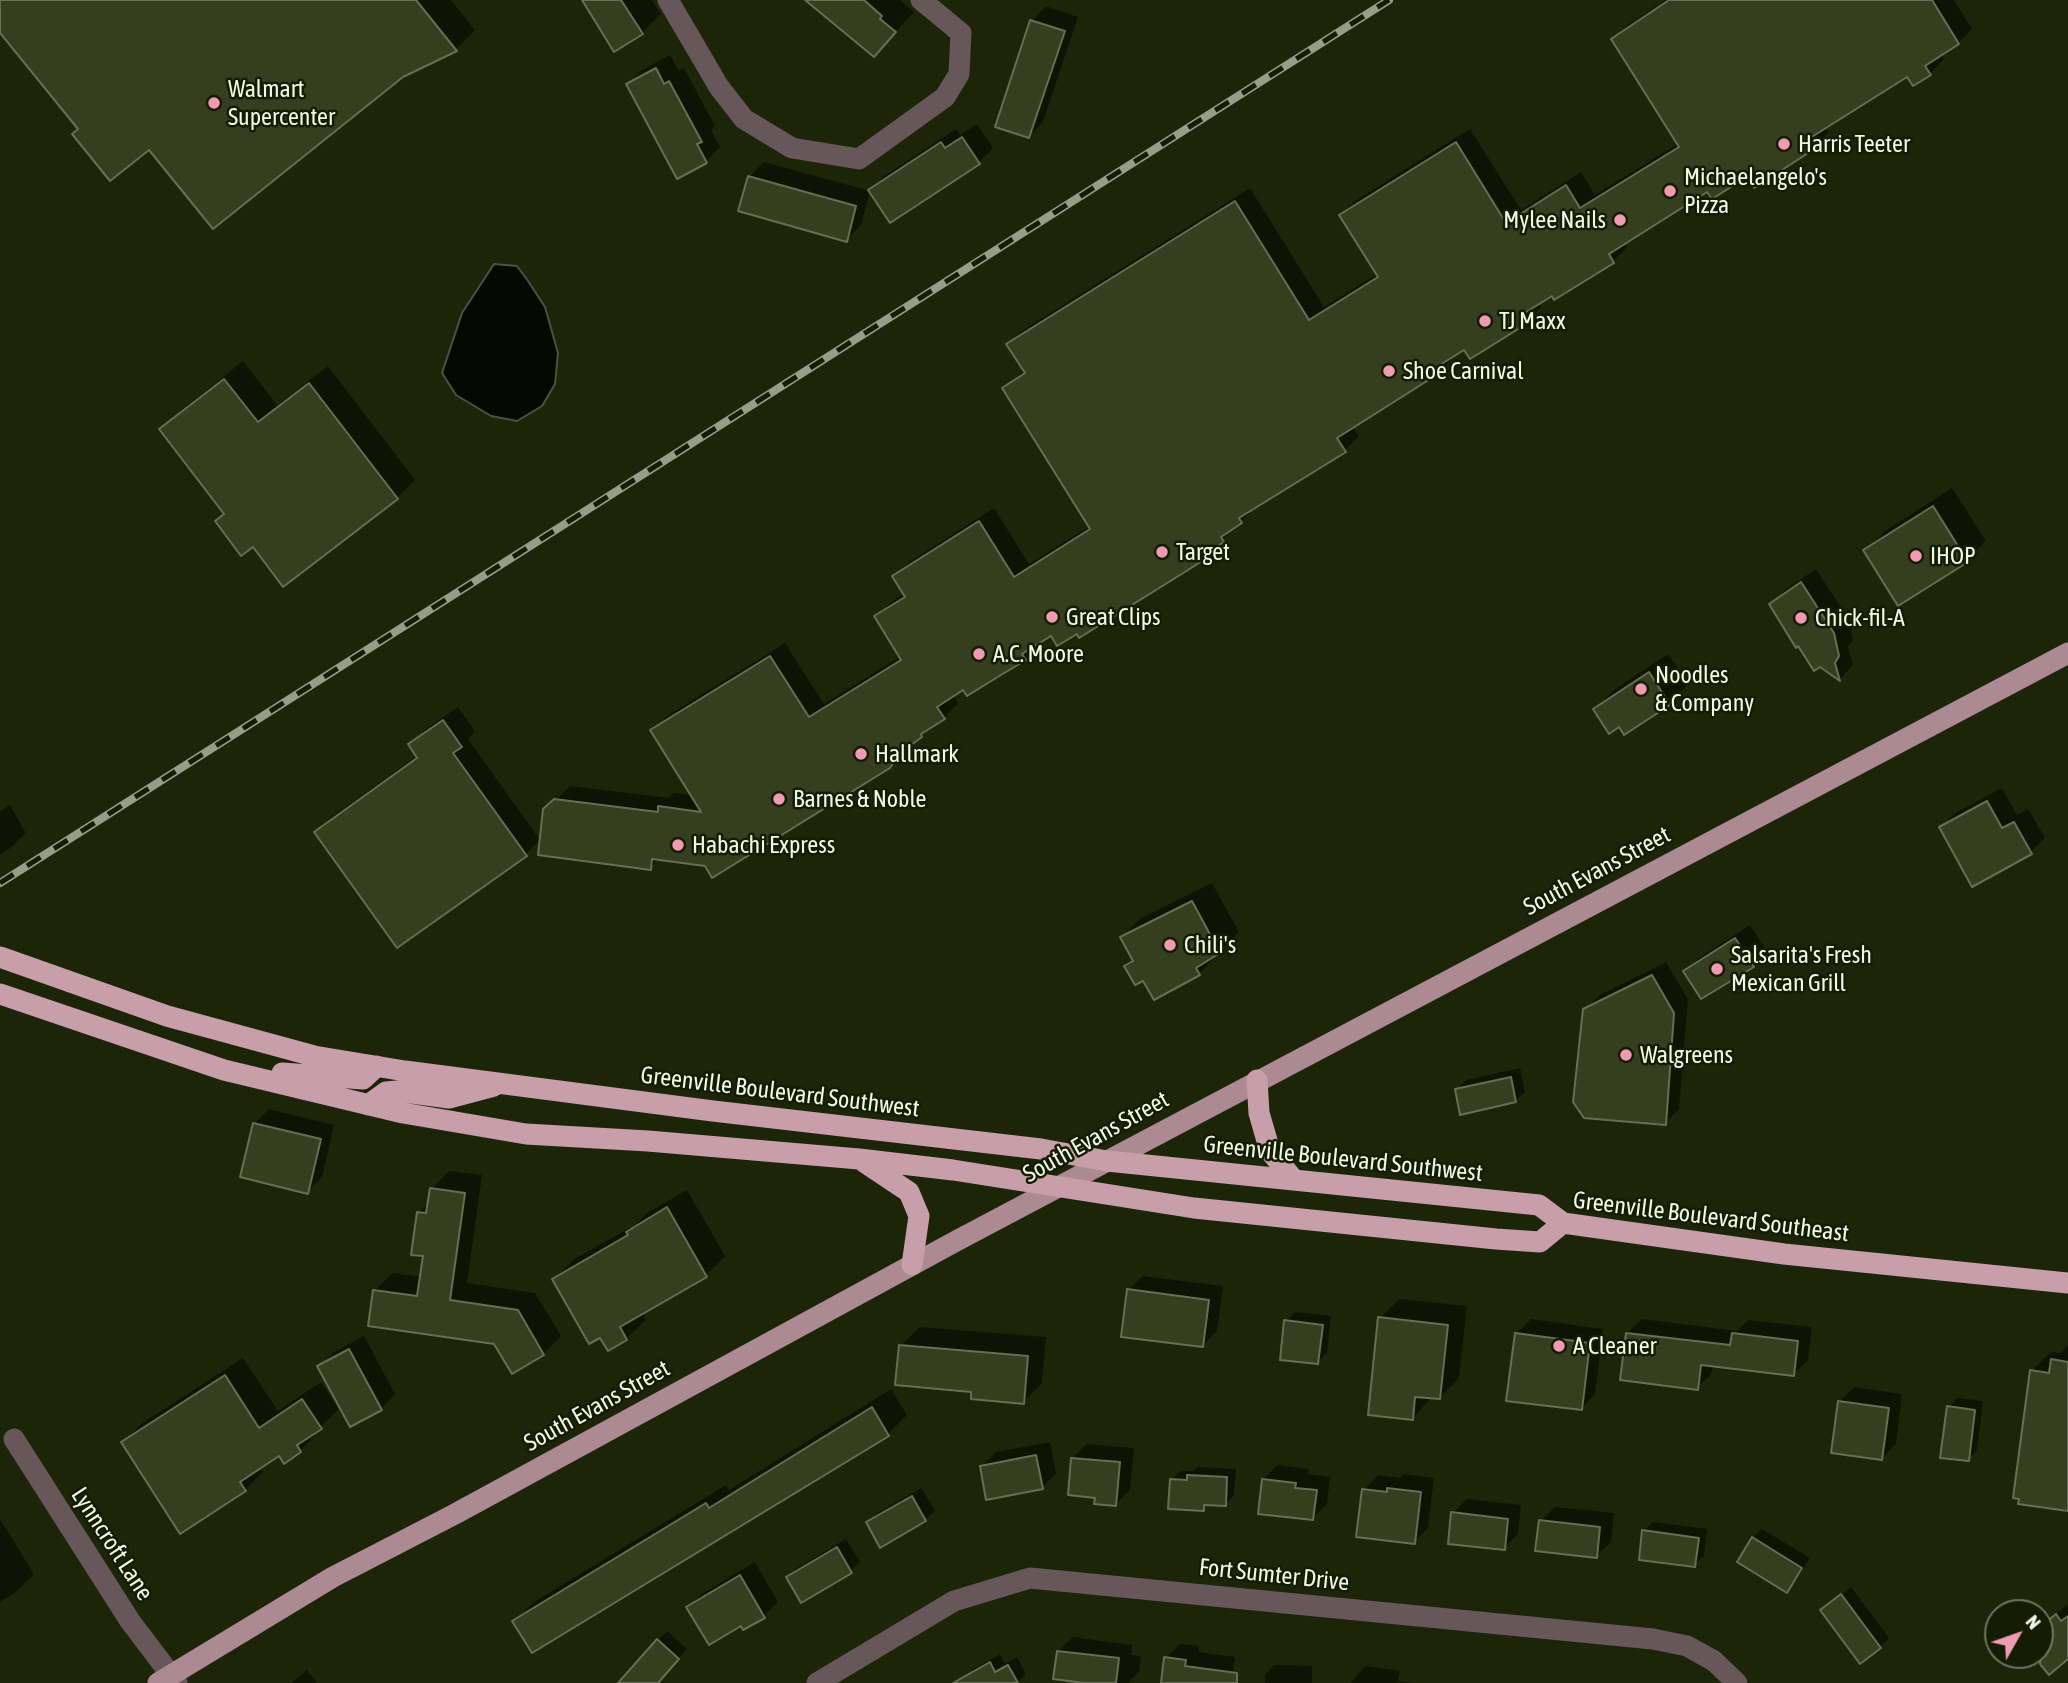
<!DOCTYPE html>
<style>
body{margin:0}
#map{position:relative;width:2068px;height:1683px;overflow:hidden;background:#1d2509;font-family:"Asap Condensed",sans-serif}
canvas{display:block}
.north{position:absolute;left:1984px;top:1599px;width:70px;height:70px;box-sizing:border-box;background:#141c02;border:2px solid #6d745e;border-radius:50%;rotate:50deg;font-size:19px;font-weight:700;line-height:28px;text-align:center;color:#f2f8e7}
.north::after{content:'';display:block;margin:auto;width:24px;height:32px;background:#f19ab4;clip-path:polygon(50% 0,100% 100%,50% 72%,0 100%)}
</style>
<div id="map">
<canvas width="2068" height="1683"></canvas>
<div class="north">N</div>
</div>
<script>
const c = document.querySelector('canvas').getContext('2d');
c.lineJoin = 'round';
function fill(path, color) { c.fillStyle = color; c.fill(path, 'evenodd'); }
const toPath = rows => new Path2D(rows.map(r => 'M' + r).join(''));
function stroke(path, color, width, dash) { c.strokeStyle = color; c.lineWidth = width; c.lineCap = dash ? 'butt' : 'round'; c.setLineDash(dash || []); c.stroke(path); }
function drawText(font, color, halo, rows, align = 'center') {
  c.font = font + ' "Asap Condensed",sans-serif'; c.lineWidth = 5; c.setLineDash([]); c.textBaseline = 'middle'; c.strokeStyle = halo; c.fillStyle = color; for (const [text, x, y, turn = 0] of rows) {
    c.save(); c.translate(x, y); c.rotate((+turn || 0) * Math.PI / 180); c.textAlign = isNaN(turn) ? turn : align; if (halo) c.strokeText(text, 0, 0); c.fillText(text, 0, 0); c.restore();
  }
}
const water = toPath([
 [494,264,517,266,528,281,545,307,558,353,555,384,542,406,517,421,491,416,456,395,442,373,462,313,494,264]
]);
fill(water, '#050a00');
stroke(water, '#4c5145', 2);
fill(toPath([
 [0,0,451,0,475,30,456,49,402,76,149,147,0,30],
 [583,0,652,0,661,14,642,33],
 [807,0,900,0,914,12,874,55],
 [1665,0,1954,0,1972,29,1958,43,1941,54,1944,59,1930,74,1914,84,1908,74,1825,126,1829,132,1815,146,1708,190,1624,242,1627,247,1613,261,1538,302,1541,307,1527,322,1465,347,1450,357,1452,359,1437,373,1352,426,1359,436,1345,450,1255,508,1203,558,1077,632,1051,634,1038,642,1039,644,1025,658,953,695,958,703,944,718,908,745,889,766,706,864,659,858,650,868,545,810,570,786,669,798,674,793,693,795,652,731,667,716,785,643,824,704,901,656,876,617,891,602,905,593,894,576,909,562,994,508,1029,564,1090,526,1004,388,1025,370,1008,344,1023,330,1250,188,1324,307,1377,274,1341,215,1355,201,1470,129,1521,210,1581,172,1595,195,1679,143,1614,39,1628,25],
 [1046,6,1078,17,1043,122,1029,136,1032,21],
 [670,55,679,71,684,68,715,126,711,130,720,147,706,161,628,84,642,70],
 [977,124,993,148,979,162,870,191,884,176,956,129,960,135],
 [764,162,870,191,861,225,846,240,749,177],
 [243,361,277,405,328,366,415,480,397,498,253,544,225,513,162,429,180,411],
 [1952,488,1986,541,1967,560,1865,551,1885,531],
 [1816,569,1848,618,1853,640,1848,647,1853,665,1840,679,1820,665,1771,605,1785,590],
 [1668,654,1688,684,1669,704,1595,709,1614,690],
 [458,707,475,731,468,739,540,840,525,855,316,832,330,818,418,755,410,745,424,730],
 [2002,788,2017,815,2028,809,2045,838,2030,853,1941,827,1955,813],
 [10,805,26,833,12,847,0,855,0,811],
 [1212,883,1239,932,1199,974,1144,978,1126,966,1134,959,1122,937,1141,918],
 [1750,925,1767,951,1752,966,1685,971,1700,957],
 [1666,962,1688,999,1679,1109,1665,1123,1585,1009,1600,995],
 [1520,1068,1525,1092,1515,1101,1457,1089,1466,1080],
 [269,1109,334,1125,322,1177,307,1192,254,1124],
 [449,1171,482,1175,467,1283,535,1293,561,1336,543,1354,495,1343,375,1290,393,1273,422,1277,425,1255,419,1212,430,1202,432,1189],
 [687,1190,725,1256,706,1275,642,1313,646,1319,626,1339,609,1349,600,1335,554,1279,573,1260,636,1224,647,1213],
 [1143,1276,1223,1286,1217,1331,1203,1345,1129,1290],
 [1399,1299,1467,1306,1459,1378,1440,1398,1432,1397,1412,1419,1380,1318],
 [1295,1312,1331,1316,1327,1353,1317,1362,1286,1321],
 [1531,1319,1603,1329,1595,1394,1581,1409,1516,1334],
 [1642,1319,1737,1331,1748,1320,1812,1327,1808,1360,1794,1374,1713,1365,1711,1374,1697,1388,1627,1333],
 [920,1327,1046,1337,1042,1383,1023,1402,973,1390,900,1346],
 [364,1336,395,1394,381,1409,319,1367,334,1352],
 [2068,1345,2068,1509,2032,1371,2051,1352,2060,1353],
 [243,1358,278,1411,321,1382,339,1409,317,1430,318,1433,300,1451,284,1462,279,1454,260,1467,263,1472,245,1490,123,1442,141,1424],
 [1854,1387,1902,1394,1896,1444,1882,1458,1839,1402],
 [891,1389,907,1415,888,1434,533,1650,514,1621,534,1602,726,1485,729,1490],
 [1958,1398,1983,1401,1977,1450,1968,1459,1948,1407],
 [1050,1442,1056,1473,1042,1488,982,1466,996,1452],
 [1087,1444,1134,1448,1130,1490,1116,1504,1097,1496,1072,1459],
 [1278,1465,1309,1469,1308,1474,1330,1477,1327,1504,1313,1518,1263,1479],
 [1198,1467,1236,1469,1234,1495,1225,1505,1208,1504,1203,1509,1171,1480,1181,1471,1193,1471],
 [1403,1474,1434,1478,1428,1528,1414,1542,1364,1490,1378,1475,1400,1478],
 [921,1488,935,1510,925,1520,881,1545,868,1522,877,1513],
 [1467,1499,1521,1505,1518,1534,1504,1548,1453,1513],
 [1555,1507,1614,1513,1611,1542,1596,1556,1540,1521],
 [0,1519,34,1574,15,1593,0,1602],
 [1653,1522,1707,1529,1704,1556,1694,1565,1644,1531],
 [1762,1529,1810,1558,1796,1581,1787,1590,1753,1538],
 [846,1539,860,1562,851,1571,788,1577,797,1568],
 [755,1562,778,1602,764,1616,688,1607,703,1593],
 [1851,1587,1889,1638,1880,1647,1822,1610],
 [2068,1604,2068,1657,2049,1672,2035,1655,2040,1655,2040,1619,2047,1613,2050,1618],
 [667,1631,687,1649,657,1683,632,1683,658,1640],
 [1073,1637,1132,1645,1131,1655,1141,1656,1139,1672,1128,1683,1098,1683,1058,1651],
 [1180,1644,1199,1646,1199,1652,1235,1657,1232,1683,1163,1683,1166,1658],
 [1000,1654,1005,1664,1017,1657,1026,1674,1017,1683,969,1683,966,1677,975,1668],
 [1274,1665,1312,1666,1312,1683,1265,1683,1265,1675],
 [1365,1666,1400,1671,1398,1681,1414,1683,1351,1683],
 [307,1670,317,1683,291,1683]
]), '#0007');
const building = toPath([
 [0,0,416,0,457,51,403,77,213,229,149,150,110,181,72,134,78,129,0,33,0,0],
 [582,0,621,0,643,34,614,52,582,0],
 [805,0,864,0,882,16,880,19,896,32,874,57,805,0],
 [1669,0,1932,0,1959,44,1925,66,1931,75,1923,80,1913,86,1907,77,1810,138,1816,148,1754,188,1747,177,1712,199,1707,192,1609,254,1614,263,1554,300,1552,296,1523,314,1528,323,1470,359,1464,350,1435,368,1438,374,1337,438,1346,452,1239,518,1242,523,1221,537,1224,542,1202,556,1204,560,1079,638,1077,634,1057,646,1051,636,1022,654,1026,660,996,678,967,696,963,690,937,707,945,719,921,734,922,737,900,753,890,768,712,878,705,866,652,859,651,870,538,855,543,809,554,799,658,812,658,806,701,812,650,730,770,656,809,717,901,660,874,616,905,597,892,576,979,521,1014,577,1090,529,1002,388,1025,373,1006,344,1235,201,1309,320,1378,277,1339,215,1456,142,1506,223,1566,185,1580,208,1679,147,1611,39,1669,0],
 [1030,20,1065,31,1029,138,995,127,1030,20],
 [656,68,664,84,669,81,702,142,697,144,707,163,677,179,626,84,656,68],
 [962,137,980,164,890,223,868,190,941,142,945,148,962,137],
 [748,176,856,206,847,242,738,211,748,176],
 [224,379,258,422,309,383,398,499,283,587,253,547,241,556,215,521,224,514,159,429,224,379],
 [1933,506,1968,562,1898,606,1863,550,1933,506],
 [1801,582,1834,633,1839,656,1835,663,1840,681,1820,667,1814,671,1798,646,1796,648,1769,604,1801,582],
 [1649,672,1670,705,1624,735,1619,727,1609,734,1593,709,1649,672],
 [443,720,462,747,453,753,527,856,397,948,314,832,417,758,408,744,443,720],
 [1987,801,2002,828,2014,822,2032,854,1972,887,1939,827,1987,801],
 [1192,901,1220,953,1196,968,1200,975,1154,1000,1143,981,1135,985,1124,966,1133,961,1120,937,1192,901],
 [1735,938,1754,967,1701,999,1683,971,1735,938],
 [1652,975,1674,1013,1666,1125,1584,1118,1573,1102,1583,1009,1652,975],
 [1511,1077,1516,1102,1460,1115,1455,1089,1511,1077],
 [253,1123,321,1139,308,1194,240,1177,253,1123],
 [430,1188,465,1193,450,1300,518,1310,544,1355,512,1374,494,1344,368,1326,373,1290,417,1296,423,1256,411,1255,417,1212,426,1213,430,1188],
 [667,1207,707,1277,620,1327,627,1340,608,1351,600,1338,589,1344,552,1279,628,1235,626,1232,667,1207],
 [1127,1289,1209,1300,1203,1347,1121,1337,1127,1289],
 [1378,1317,1448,1325,1440,1399,1415,1397,1413,1420,1368,1415,1378,1317],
 [1284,1320,1323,1325,1318,1364,1280,1360,1284,1320],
 [1515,1333,1590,1343,1582,1410,1506,1401,1515,1333],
 [1626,1333,1730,1345,1732,1333,1798,1341,1794,1376,1701,1365,1698,1390,1620,1380,1626,1333],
 [899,1345,1028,1356,1024,1404,971,1399,971,1392,895,1385,899,1345],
 [349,1349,382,1410,350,1427,317,1366,349,1349],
 [2051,1359,2068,1362,2068,1511,2018,1504,2019,1499,2013,1498,2030,1370,2049,1373,2051,1359],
 [225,1375,259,1428,302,1399,322,1429,297,1445,301,1452,284,1464,279,1456,240,1482,246,1491,180,1534,121,1442,225,1375],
 [1838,1401,1889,1408,1882,1460,1831,1453,1838,1401],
 [1947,1406,1975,1410,1969,1461,1940,1458,1947,1406],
 [872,1407,889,1436,532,1653,512,1621,706,1503,709,1508,872,1407],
 [1036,1455,1043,1489,986,1500,980,1466,1036,1455],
 [1071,1458,1120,1462,1116,1506,1094,1504,1095,1498,1068,1495,1071,1458],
 [1187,1475,1227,1477,1226,1506,1204,1505,1204,1511,1168,1509,1170,1479,1187,1480,1187,1475],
 [1262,1479,1296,1483,1295,1488,1317,1490,1313,1520,1258,1514,1262,1479],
 [1387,1488,1421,1492,1415,1544,1356,1537,1362,1489,1387,1492,1387,1488],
 [912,1496,926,1521,880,1548,866,1522,912,1496],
 [1451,1512,1508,1519,1505,1550,1448,1544,1451,1512],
 [1539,1520,1600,1527,1597,1558,1535,1551,1539,1520],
 [1642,1530,1699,1538,1695,1567,1639,1560,1642,1530],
 [1752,1537,1802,1568,1787,1593,1737,1562,1752,1537],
 [837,1547,852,1573,801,1603,786,1577,837,1547],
 [740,1575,765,1618,743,1630,741,1626,709,1645,686,1607,740,1575],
 [1841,1594,1881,1648,1860,1664,1820,1610,1841,1594],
 [2056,1614,2061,1621,2068,1616,2068,1659,2049,1675,2040,1664,2040,1627,2056,1614],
 [657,1639,679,1659,658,1683,618,1683,657,1639],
 [1057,1651,1119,1658,1116,1683,1084,1683,1053,1679,1057,1651],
 [1164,1657,1186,1660,1185,1666,1237,1673,1237,1683,1161,1683,1164,1657],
 [990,1662,995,1672,1008,1665,1018,1683,953,1683,990,1662]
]);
fill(building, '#353e1f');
stroke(building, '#656f51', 2);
stroke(toPath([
 [668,0,719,87,744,119,792,148,859,159,945,97,959,74,961,33,921,0],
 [14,1439,130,1621,177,1683],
 [817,1683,954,1601,1030,1578,1653,1639,1687,1646,1714,1661,1737,1683]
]), '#67565a', 21);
stroke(toPath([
 [158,1683,333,1577,455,1514,958,1240,2068,653]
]), '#ad8a93', 21);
stroke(toPath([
 [0,957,167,1016,314,1056,405,1071,713,1111,1041,1149,1107,1161,1539,1205,1563,1223,1784,1254,2068,1283],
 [0,994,224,1070,403,1113,526,1134,648,1141,859,1159,953,1170,1194,1208,1496,1239,1540,1242,1563,1223],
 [282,1073,363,1079,377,1066],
 [1257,1080,1259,1113,1270,1151,1294,1180],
 [368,1105,386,1092,397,1091,449,1098,494,1086],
 [864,1162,909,1192,919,1216,912,1265]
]), '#c89eaa', 21);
const rail = toPath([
 [0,883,1389,0]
]);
stroke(rail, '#979e88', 8);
stroke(rail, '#141c02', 5, [16]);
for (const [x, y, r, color] of [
 [214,103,7,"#f19ab4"],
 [1784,144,7,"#f19ab4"],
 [1670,191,7,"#f19ab4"],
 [1620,220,7,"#f19ab4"],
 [1485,321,7,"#f19ab4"],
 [1389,371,7,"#f19ab4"],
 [1162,552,7,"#f19ab4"],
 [1916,556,7,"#f19ab4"],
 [1052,617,7,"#f19ab4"],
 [1801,618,7,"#f19ab4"],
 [979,654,7,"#f19ab4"],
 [1641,689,7,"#f19ab4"],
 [861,754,7,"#f19ab4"],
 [779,799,7,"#f19ab4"],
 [678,845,7,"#f19ab4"],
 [1170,945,7,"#f19ab4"],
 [1717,969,7,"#f19ab4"],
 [1626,1055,7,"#f19ab4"],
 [1559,1346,7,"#f19ab4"]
]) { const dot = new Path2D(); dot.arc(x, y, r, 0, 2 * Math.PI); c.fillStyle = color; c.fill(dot); stroke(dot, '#141c02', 2.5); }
drawText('24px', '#f2f8e7', '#141c02', [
 ["Walmart",228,89],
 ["Supercenter",228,117],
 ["Harris Teeter",1798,144],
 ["Michaelangelo's",1684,177],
 ["Pizza",1684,205],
 ["Mylee Nails",1606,220,"right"],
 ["TJ Maxx",1499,321],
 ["Shoe Carnival",1403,371],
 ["Target",1176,552],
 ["IHOP",1930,556],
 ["Great Clips",1066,617],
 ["Chick-fil-A",1815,618],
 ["A.C. Moore",993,654],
 ["Noodles",1655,675],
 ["& Company",1655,703],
 ["Hallmark",875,754],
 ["Barnes & Noble",793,799],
 ["Habachi Express",692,845],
 ["Chili's",1184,945],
 ["Salsarita's Fresh",1731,955],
 ["Mexican Grill",1731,983],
 ["Walgreens",1640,1055],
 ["A Cleaner",1573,1346]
], 'left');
drawText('24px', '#f2f8e7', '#141c02', [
 ["South Evans Street",1597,871,-28],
 ["Greenville Boulevard Southwest",780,1092,7],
 ["South Evans Street",1096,1137,-29],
 ["Greenville Boulevard Southwest",1343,1159,6],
 ["Greenville Boulevard Southeast",1711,1217,7],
 ["South Evans Street",597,1406,-29],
 ["Lynncroft Lane",112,1544,57],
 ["Fort Sumter Drive",1274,1575,6]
]);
</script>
